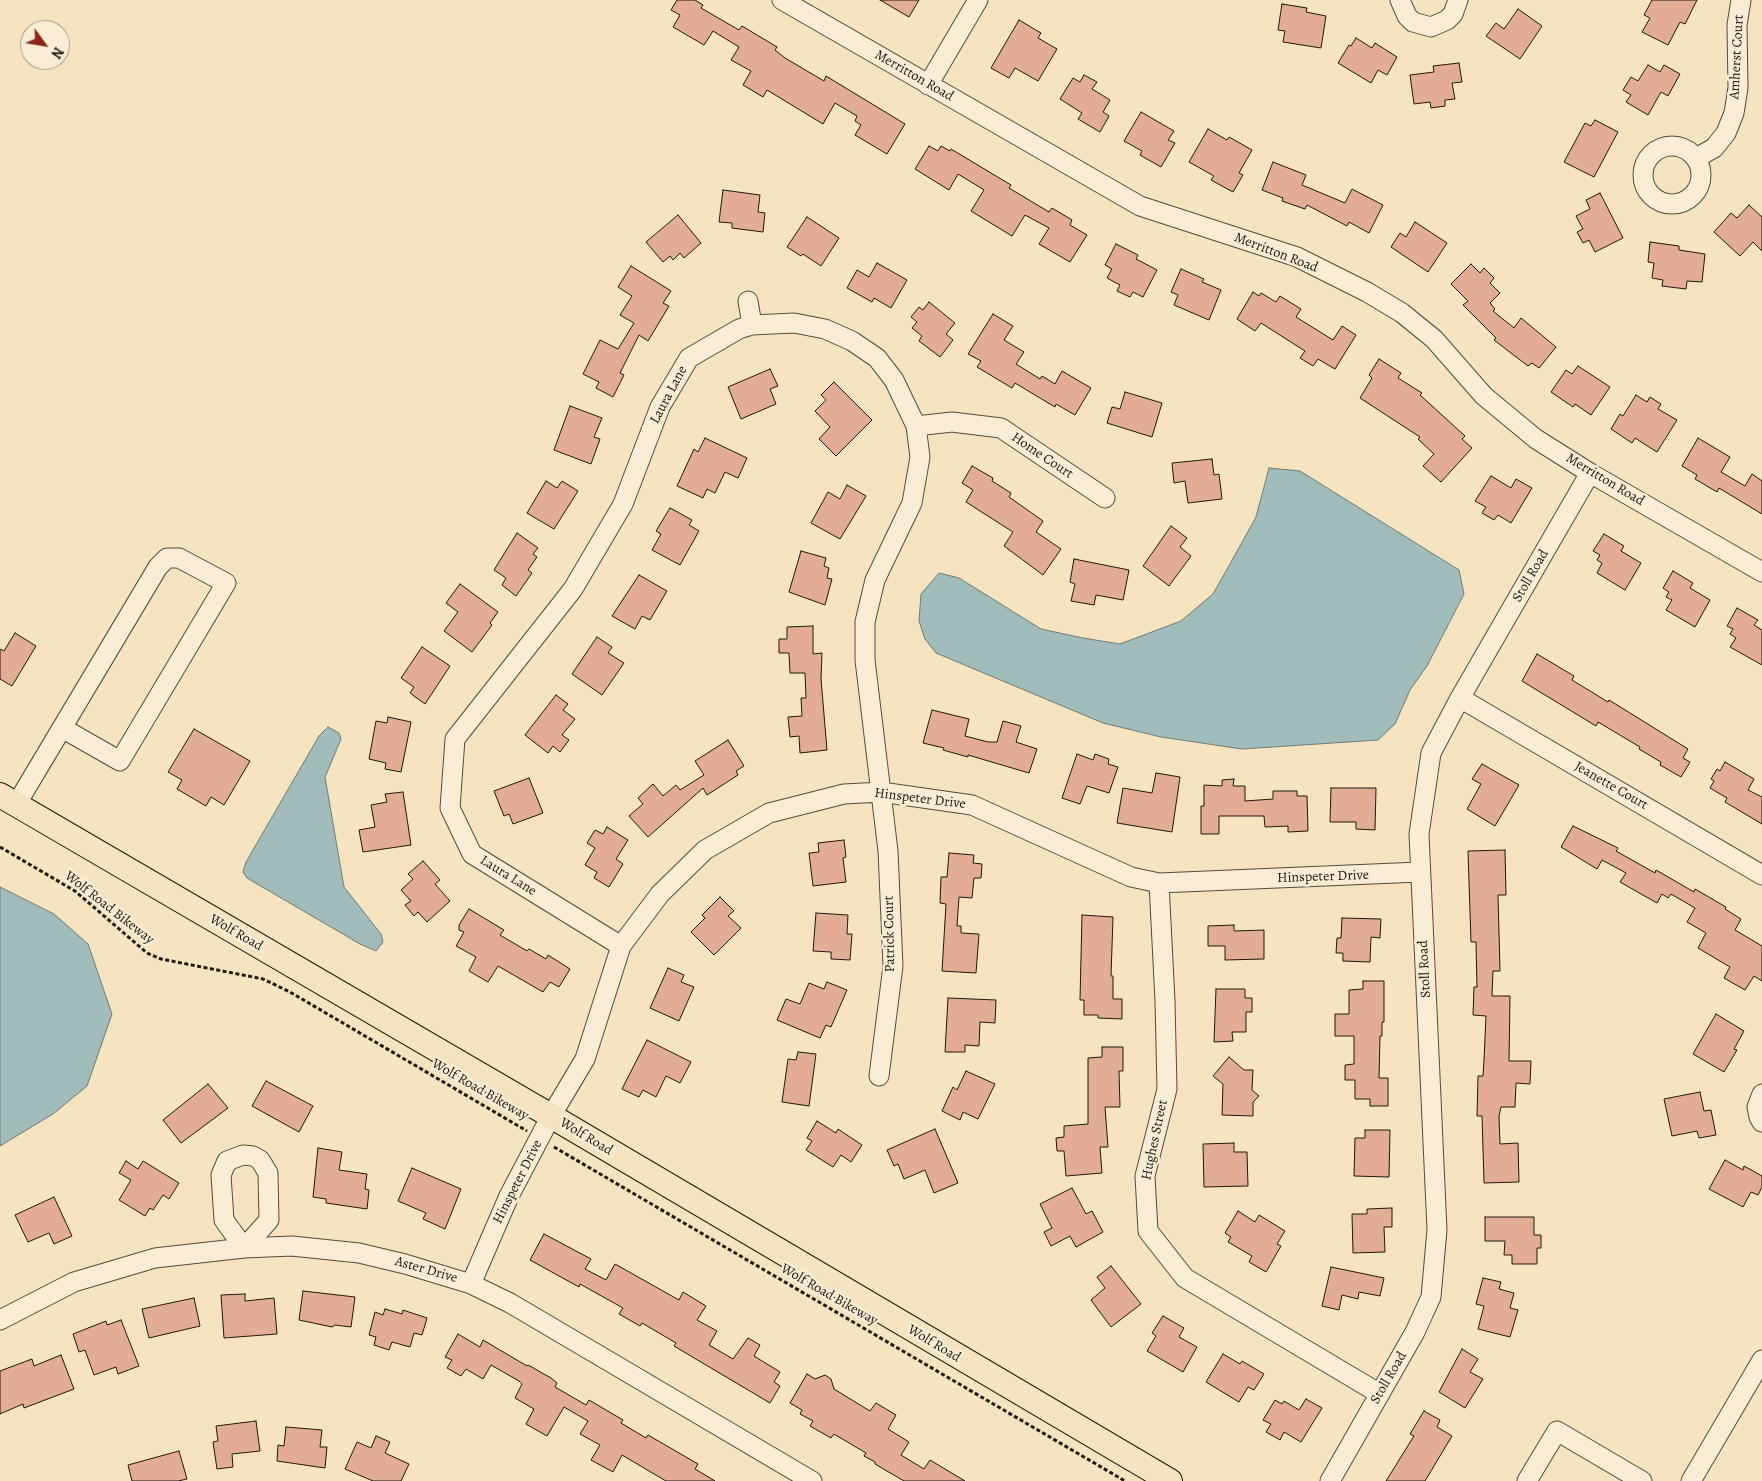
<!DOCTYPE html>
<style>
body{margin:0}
#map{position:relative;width:1762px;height:1481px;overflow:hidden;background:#f6e4c0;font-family:Alegreya,serif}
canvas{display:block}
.north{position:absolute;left:20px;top:20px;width:50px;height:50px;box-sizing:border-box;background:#f9edd6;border:1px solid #a29786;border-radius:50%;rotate:122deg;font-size:14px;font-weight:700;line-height:20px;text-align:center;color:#20170d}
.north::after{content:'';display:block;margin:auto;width:18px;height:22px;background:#8f2418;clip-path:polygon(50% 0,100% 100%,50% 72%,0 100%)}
</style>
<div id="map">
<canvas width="1762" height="1481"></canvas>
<div class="north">N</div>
</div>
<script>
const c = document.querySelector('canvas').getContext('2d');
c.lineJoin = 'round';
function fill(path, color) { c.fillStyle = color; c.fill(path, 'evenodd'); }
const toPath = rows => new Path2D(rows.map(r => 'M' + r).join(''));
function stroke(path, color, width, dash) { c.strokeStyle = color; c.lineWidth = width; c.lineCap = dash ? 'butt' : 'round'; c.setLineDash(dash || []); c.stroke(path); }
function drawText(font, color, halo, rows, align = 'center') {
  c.font = font + ' Alegreya,serif'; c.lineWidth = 5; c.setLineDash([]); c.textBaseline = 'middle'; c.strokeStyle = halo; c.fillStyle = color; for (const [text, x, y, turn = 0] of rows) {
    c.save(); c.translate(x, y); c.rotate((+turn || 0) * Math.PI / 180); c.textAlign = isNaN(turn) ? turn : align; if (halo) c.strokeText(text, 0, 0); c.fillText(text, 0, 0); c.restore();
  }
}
const water = toPath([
 [1269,468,1300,471,1459,570,1464,594,1427,666,1410,690,1395,724,1378,740,1242,749,1161,737,1103,723,936,653,925,639,919,621,921,594,939,573,959,578,1041,629,1083,638,1120,644,1181,621,1213,594,1230,564,1256,517,1269,468],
 [328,727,339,733,341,739,325,777,344,887,381,934,383,942,376,951,360,944,247,878,243,872,246,862,319,736,328,727],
 [0,887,54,914,88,944,112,1014,87,1086,53,1114,0,1146,0,887]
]);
fill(water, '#a0bcbb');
stroke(water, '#6d7a75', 1);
const building = toPath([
 [677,0,695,0,703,5,701,8,739,30,742,26,777,47,775,50,785,58,824,81,826,76,905,124,887,154,855,135,861,125,855,121,857,116,835,103,823,124,767,90,763,97,743,85,751,71,731,60,739,47,713,31,704,45,673,27,680,15,671,10,677,0],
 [880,0,919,0,909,17,880,0],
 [1652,0,1697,0,1685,24,1680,22,1668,45,1642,32,1650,18,1644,15,1652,0],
 [1282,4,1307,8,1306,12,1326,16,1321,48,1283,42,1285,31,1278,30,1282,4],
 [1518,9,1542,26,1520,59,1486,36,1496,23,1504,29,1518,9],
 [1019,20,1041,33,1038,38,1057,49,1038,81,1015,68,1009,78,991,68,1019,20],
 [1356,38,1372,48,1375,43,1397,57,1387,75,1378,70,1371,83,1338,63,1349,45,1351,46,1356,38],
 [1459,63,1462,82,1452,83,1455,99,1445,100,1445,106,1431,108,1430,102,1414,104,1410,75,1434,72,1433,66,1459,63],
 [1648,65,1660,72,1664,65,1680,74,1668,96,1661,92,1648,115,1626,102,1631,95,1623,90,1631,77,1638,81,1648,65],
 [1084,75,1097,82,1092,89,1110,100,1103,112,1109,116,1100,132,1078,119,1082,113,1060,99,1073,78,1080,82,1084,75],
 [1141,112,1174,131,1168,140,1175,143,1161,167,1140,155,1142,151,1124,141,1141,112],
 [1595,120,1618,132,1594,177,1564,162,1585,123,1591,126,1595,120],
 [1208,129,1227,140,1229,137,1252,150,1239,173,1243,175,1233,192,1211,180,1214,176,1189,162,1208,129],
 [929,146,938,151,941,146,950,151,951,149,1011,185,1009,188,1049,212,1052,208,1072,220,1070,225,1087,235,1070,262,1039,244,1049,228,1025,215,1012,236,971,211,984,190,981,188,958,174,949,190,915,169,929,146],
 [1273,162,1306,175,1302,185,1345,203,1352,189,1383,205,1369,233,1349,222,1347,226,1307,205,1305,209,1282,201,1283,198,1262,190,1273,162],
 [723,190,760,195,758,212,765,213,763,232,732,228,732,223,719,222,723,190],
 [1600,193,1623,238,1595,252,1589,240,1583,243,1577,232,1583,229,1576,216,1590,209,1586,200,1600,193],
 [1749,205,1762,217,1762,251,1753,242,1740,256,1714,232,1731,213,1737,218,1749,205],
 [678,215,701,243,684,258,680,253,673,260,670,256,663,262,646,242,678,215],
 [807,217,839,238,821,266,803,254,801,256,787,247,807,217],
 [1415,222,1447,243,1428,272,1391,247,1400,233,1406,237,1415,222],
 [1650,242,1679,246,1679,250,1705,254,1702,282,1687,281,1686,289,1662,286,1663,280,1652,278,1654,263,1648,262,1650,242],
 [1116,244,1138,255,1136,259,1157,270,1143,297,1133,292,1130,297,1117,291,1120,285,1107,278,1112,269,1105,265,1116,244],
 [877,263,907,280,891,308,874,298,872,302,847,288,857,270,869,277,877,263],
 [1471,264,1480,273,1484,268,1494,278,1490,283,1500,293,1490,303,1495,309,1493,311,1514,328,1521,318,1556,347,1539,368,1532,363,1528,366,1494,340,1496,338,1463,305,1468,301,1451,284,1471,264],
 [631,266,671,291,663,303,669,306,648,341,639,335,620,373,624,375,613,397,596,388,599,382,583,374,600,340,618,349,634,323,620,315,632,296,618,287,631,266],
 [1181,269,1204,279,1202,282,1221,290,1209,320,1174,305,1178,295,1171,292,1181,269],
 [1253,292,1259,296,1261,293,1276,302,1280,296,1301,309,1296,317,1333,340,1342,326,1356,335,1335,369,1318,359,1313,366,1300,358,1305,351,1261,323,1255,331,1237,319,1253,292],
 [929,302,955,323,946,334,953,340,940,357,919,341,922,336,912,328,917,322,911,317,919,307,923,310,929,302],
 [993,314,1013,326,1004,340,1024,352,1016,364,1040,379,1042,376,1055,384,1062,371,1091,388,1075,415,1056,404,1055,407,1015,383,1012,388,977,367,981,361,968,354,993,314],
 [1379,359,1401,373,1398,378,1422,393,1420,395,1465,436,1462,439,1472,448,1441,482,1423,466,1434,454,1418,439,1420,437,1360,398,1372,378,1369,375,1379,359],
 [1578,366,1610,387,1591,415,1575,404,1573,407,1551,392,1566,370,1572,374,1578,366],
 [770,369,778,386,770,389,776,404,741,419,728,387,770,369],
 [834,382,872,420,836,456,819,439,830,427,815,411,826,400,821,395,834,382],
 [1125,392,1162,403,1152,437,1107,423,1112,407,1120,409,1125,392],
 [1636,395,1647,402,1650,397,1661,404,1658,409,1677,420,1657,452,1635,438,1632,443,1611,429,1620,414,1623,416,1636,395],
 [570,406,602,418,594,437,600,439,591,464,554,450,570,406],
 [705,438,747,458,738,478,725,472,715,493,707,489,703,498,677,486,694,449,698,452,705,438],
 [1698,438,1730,457,1721,472,1745,486,1752,474,1762,481,1762,514,1719,488,1717,492,1695,479,1697,475,1682,466,1698,438],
 [1212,459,1214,475,1219,474,1222,499,1188,503,1185,481,1174,483,1172,463,1212,459],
 [972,466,993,478,992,481,1011,493,1009,497,1043,521,1036,532,1061,549,1043,575,1004,546,1013,532,966,502,973,490,962,483,972,466],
 [1491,476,1511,488,1516,479,1532,488,1511,523,1498,515,1494,520,1482,513,1486,507,1475,501,1491,476],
 [546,481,557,488,562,481,578,491,554,529,527,513,546,481],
 [847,485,866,496,840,539,811,523,828,492,840,499,847,485],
 [670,508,692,520,689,525,699,531,680,565,652,550,661,534,656,531,670,508],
 [1171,526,1187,538,1180,547,1191,556,1169,586,1143,566,1171,526],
 [517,533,538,548,533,554,537,557,528,570,532,573,516,596,502,585,506,578,494,570,517,533],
 [1604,534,1624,546,1621,551,1641,563,1625,590,1597,573,1602,563,1597,560,1600,555,1593,551,1604,534],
 [801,551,826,558,824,566,829,568,827,578,832,579,825,605,789,592,801,551],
 [1074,559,1129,570,1123,600,1096,595,1094,605,1071,601,1075,584,1070,582,1074,559],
 [1673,571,1693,583,1690,588,1710,600,1695,627,1666,610,1672,600,1666,597,1669,592,1663,588,1673,571],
 [639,575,667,591,650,620,642,616,635,629,612,616,639,575],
 [460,584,498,612,490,623,492,625,472,652,444,631,458,612,446,603,460,584],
 [1737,608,1758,620,1754,625,1762,630,1762,665,1730,647,1736,638,1730,634,1733,629,1727,626,1737,608],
 [813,626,813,654,822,653,821,679,827,750,800,753,799,736,790,737,788,717,802,716,801,698,806,698,805,673,790,673,789,653,779,653,779,639,787,639,787,627,813,626],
 [15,633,36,646,12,686,0,679,0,649,4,651,15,633],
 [597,637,612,647,608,653,624,663,602,695,572,674,597,637],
 [422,647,450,666,425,704,410,693,414,687,401,678,422,647],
 [1537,654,1574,676,1572,680,1608,702,1609,700,1688,749,1683,758,1690,762,1681,777,1660,765,1661,762,1639,749,1640,747,1598,722,1596,726,1522,681,1537,654],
 [556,695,568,704,563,710,575,719,562,735,569,740,560,752,553,746,548,753,525,735,556,695],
 [932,710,969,719,965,736,988,742,997,742,1003,721,1021,726,1016,742,1037,749,1029,773,968,755,968,757,943,750,944,748,923,743,932,710],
 [388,717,411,722,401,772,385,769,386,763,369,759,376,721,387,723,388,717],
 [194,729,250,761,224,805,211,797,206,806,177,789,182,780,168,772,194,729],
 [728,740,744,766,736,771,738,775,707,795,703,788,648,837,629,816,643,804,638,798,653,784,663,796,676,785,680,790,704,775,695,761,728,740],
 [1077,754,1093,760,1095,754,1109,759,1108,764,1118,767,1109,793,1087,786,1080,804,1062,798,1077,754],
 [1725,762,1754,779,1748,790,1762,797,1762,824,1725,802,1727,798,1710,788,1714,781,1711,779,1717,769,1720,771,1725,762],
 [1482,764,1519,785,1495,826,1467,809,1481,784,1472,779,1482,764],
 [1156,773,1180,777,1172,832,1117,823,1123,788,1152,793,1156,773],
 [529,778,543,813,513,824,509,814,504,816,494,791,529,778],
 [1234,779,1233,786,1245,786,1245,801,1273,799,1273,791,1297,791,1297,796,1307,796,1308,831,1288,832,1288,826,1265,827,1264,816,1219,816,1219,834,1201,834,1201,806,1204,806,1204,785,1222,786,1222,780,1234,779],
 [1331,788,1376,788,1375,830,1356,829,1356,822,1330,822,1331,788],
 [403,792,411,845,363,852,359,830,375,827,371,805,387,802,385,794,403,792],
 [1573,826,1618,848,1616,851,1655,873,1656,870,1694,892,1695,889,1726,907,1725,909,1741,919,1735,930,1762,946,1762,981,1754,976,1745,990,1724,978,1730,967,1698,948,1706,933,1687,922,1695,908,1671,894,1668,898,1662,894,1657,903,1620,882,1626,873,1602,860,1597,869,1561,847,1573,826],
 [607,827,628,840,616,859,623,864,609,887,594,878,597,872,585,865,595,848,587,843,595,830,603,834,607,827],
 [844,840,846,857,843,858,846,882,813,886,809,853,819,852,818,843,844,840],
 [1505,850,1506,895,1498,895,1500,971,1493,971,1492,996,1510,996,1509,1061,1531,1061,1530,1084,1516,1083,1515,1107,1501,1107,1499,1116,1500,1144,1518,1143,1519,1182,1484,1183,1482,1116,1477,1116,1478,1076,1483,1076,1484,1060,1486,1016,1473,1015,1474,987,1477,987,1476,942,1471,942,1468,851,1505,850],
 [949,853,974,855,973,863,982,864,981,878,974,878,972,898,959,897,957,926,961,926,961,933,979,934,976,973,942,971,946,904,940,903,941,877,947,877,949,853],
 [423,861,440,880,435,884,450,901,427,922,418,912,414,916,405,905,411,901,401,890,413,879,408,874,423,861],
 [720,897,734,911,728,916,741,928,714,955,691,932,705,918,702,915,720,897],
 [469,909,504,930,500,935,527,951,529,949,546,959,548,955,570,969,559,987,550,982,543,992,498,966,488,982,469,971,476,957,456,946,464,932,459,930,459,925,469,909],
 [816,913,848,915,847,934,852,934,850,960,831,959,831,952,813,951,816,913],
 [1082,915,1113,917,1111,976,1113,976,1113,999,1122,999,1122,1019,1098,1018,1098,1015,1084,1015,1084,1000,1080,1000,1082,915],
 [1342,918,1381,919,1380,938,1371,937,1370,962,1343,961,1343,953,1336,953,1337,938,1341,938,1342,918],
 [1234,925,1234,931,1264,930,1264,959,1225,960,1225,946,1208,946,1208,926,1234,925],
 [668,968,684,975,681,982,694,987,679,1021,650,1008,668,968],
 [1363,981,1384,981,1384,1022,1382,1022,1382,1036,1380,1036,1379,1078,1388,1078,1388,1106,1370,1106,1370,1099,1355,1099,1355,1080,1345,1080,1345,1065,1354,1064,1354,1036,1335,1036,1335,1014,1349,1014,1349,990,1363,989,1363,981],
 [827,982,847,990,831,1027,826,1025,820,1038,777,1020,786,999,800,1004,809,983,824,989,827,982],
 [1216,989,1245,989,1245,998,1252,998,1252,1012,1246,1012,1246,1032,1232,1032,1233,1041,1214,1042,1216,989],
 [948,998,996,1000,995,1023,980,1022,979,1046,965,1045,965,1052,945,1052,948,998],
 [1716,1014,1744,1031,1734,1049,1737,1050,1724,1072,1693,1054,1716,1014],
 [647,1040,691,1062,680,1083,666,1076,656,1097,643,1090,639,1097,622,1089,647,1040],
 [1102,1047,1123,1047,1123,1071,1119,1071,1120,1107,1105,1107,1108,1147,1100,1147,1102,1173,1066,1176,1064,1151,1057,1151,1056,1138,1064,1137,1064,1126,1088,1124,1088,1058,1102,1057,1102,1047],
 [798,1052,816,1054,809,1106,782,1102,788,1059,796,1060,798,1052],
 [1229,1057,1244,1070,1253,1070,1252,1090,1259,1096,1253,1102,1253,1116,1222,1115,1223,1084,1213,1076,1229,1057],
 [966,1071,995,1084,978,1119,963,1112,960,1120,942,1111,953,1087,957,1090,966,1071],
 [266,1081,313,1106,299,1132,252,1106,266,1081],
 [208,1084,228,1108,181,1143,163,1120,208,1084],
 [1700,1092,1704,1111,1711,1110,1716,1135,1699,1138,1697,1131,1672,1136,1664,1099,1700,1092],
 [817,1121,836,1133,838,1129,862,1145,851,1162,841,1155,833,1167,806,1150,812,1141,807,1138,817,1121],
 [935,1129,958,1183,934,1193,925,1170,904,1179,898,1164,894,1166,887,1150,935,1129],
 [1365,1130,1390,1130,1389,1177,1354,1176,1355,1138,1365,1138,1365,1130],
 [1234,1143,1234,1152,1247,1152,1248,1186,1204,1187,1203,1144,1234,1143],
 [318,1148,342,1152,339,1170,367,1174,365,1189,369,1190,367,1209,326,1203,326,1199,313,1197,318,1148],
 [1725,1160,1743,1170,1744,1166,1762,1176,1762,1187,1758,1195,1751,1192,1743,1207,1709,1189,1725,1160],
 [126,1161,138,1169,143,1161,179,1183,169,1199,163,1195,153,1210,150,1208,145,1216,119,1200,131,1180,119,1173,126,1161],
 [412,1168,461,1189,445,1229,423,1219,426,1213,398,1201,412,1168],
 [1072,1188,1086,1214,1092,1211,1103,1232,1076,1247,1070,1236,1051,1246,1044,1232,1052,1228,1040,1204,1072,1188],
 [54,1197,72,1236,54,1244,49,1233,28,1242,15,1215,54,1197],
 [1392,1208,1392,1227,1384,1227,1385,1252,1353,1253,1352,1214,1367,1214,1367,1209,1392,1208],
 [1238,1211,1255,1222,1259,1215,1285,1231,1277,1244,1281,1246,1266,1272,1249,1262,1252,1256,1228,1242,1231,1237,1225,1233,1238,1211],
 [1485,1217,1534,1217,1534,1235,1541,1235,1541,1248,1537,1248,1537,1264,1512,1264,1512,1255,1504,1255,1505,1241,1485,1241,1485,1217],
 [544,1234,591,1259,585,1269,606,1280,615,1264,679,1300,683,1292,706,1306,697,1320,717,1331,709,1345,733,1359,748,1338,760,1345,754,1356,780,1372,774,1382,780,1386,770,1403,674,1346,676,1343,642,1323,640,1326,619,1314,623,1308,580,1284,579,1287,530,1260,544,1234],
 [1111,1266,1141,1304,1111,1327,1091,1300,1105,1288,1097,1277,1111,1266],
 [1331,1267,1384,1278,1380,1296,1359,1292,1358,1299,1342,1295,1339,1310,1322,1306,1331,1267],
 [1483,1278,1501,1282,1499,1289,1514,1293,1510,1308,1518,1310,1510,1337,1478,1329,1484,1306,1476,1304,1483,1278],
 [303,1291,355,1297,351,1327,335,1325,332,1327,299,1320,303,1291],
 [245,1294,245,1301,274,1298,277,1334,224,1338,221,1295,245,1294],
 [194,1298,200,1326,149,1338,142,1309,194,1298],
 [385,1309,402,1314,403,1310,427,1318,422,1335,414,1333,410,1347,392,1342,389,1350,374,1345,376,1337,369,1335,375,1312,383,1315,385,1309],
 [1163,1316,1184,1328,1179,1337,1197,1347,1183,1372,1147,1351,1156,1336,1152,1333,1163,1316],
 [121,1320,139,1366,118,1374,116,1367,94,1375,85,1350,79,1352,73,1334,106,1321,107,1325,121,1320],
 [458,1334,480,1347,483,1340,527,1366,528,1365,551,1378,557,1383,555,1387,586,1405,589,1400,623,1420,621,1423,646,1438,648,1435,698,1464,695,1469,715,1481,666,1481,622,1455,613,1472,591,1460,600,1445,580,1434,588,1421,564,1407,547,1436,526,1424,534,1409,515,1398,522,1384,519,1381,491,1365,483,1379,466,1369,461,1376,447,1368,452,1360,445,1357,458,1334],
 [1462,1349,1478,1359,1470,1372,1483,1379,1465,1408,1439,1392,1462,1349],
 [1223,1354,1240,1364,1242,1361,1264,1374,1254,1390,1248,1387,1239,1402,1206,1382,1223,1354],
 [61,1355,74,1389,24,1408,23,1404,0,1414,0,1371,32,1359,34,1366,61,1355],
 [807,1374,815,1379,825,1375,831,1379,834,1389,870,1411,876,1403,896,1415,888,1429,909,1442,901,1455,924,1469,930,1460,965,1481,904,1481,875,1464,875,1462,864,1456,866,1453,834,1434,831,1438,810,1426,813,1421,800,1414,802,1410,790,1403,807,1374],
 [1306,1399,1322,1408,1301,1442,1284,1432,1280,1440,1266,1432,1271,1424,1263,1420,1275,1400,1282,1404,1284,1401,1299,1410,1306,1399],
 [1424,1411,1440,1420,1437,1427,1452,1436,1425,1481,1386,1481,1414,1436,1410,1434,1424,1411],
 [256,1421,260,1451,232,1454,233,1467,217,1469,213,1442,218,1441,216,1426,256,1421],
 [286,1427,322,1430,320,1447,327,1447,325,1468,277,1461,278,1445,284,1446,286,1427],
 [376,1436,390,1442,385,1453,409,1464,401,1481,373,1481,345,1469,357,1442,371,1448,376,1436],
 [179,1451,187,1479,178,1481,132,1481,128,1465,179,1451]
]);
fill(building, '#e3ac94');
stroke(building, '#20170d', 1);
const minor = toPath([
 [782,0,1140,206,1297,257,1367,292,1402,313,1434,339,1484,396,1536,439,1590,473,1762,572],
 [1400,0,1407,16,1413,22,1431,27,1447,20,1453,14,1458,0],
 [928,85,978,0],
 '1643 175a29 29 0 1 1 58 0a29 29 0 1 1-58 0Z',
 [1696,158,1714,148,1726,133,1734,113,1738,88,1737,25,1741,0],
 [748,301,752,325],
 [916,426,952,422,1001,428,1105,498],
 [1460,698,1762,875],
 [16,805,158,567,167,558,179,558,226,583,120,761,62,728],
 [1159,883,1165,1001,1167,1089,1145,1176,1148,1231,1185,1278,1380,1394],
 [621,946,472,854,450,808,455,739,573,589,623,504,660,407,689,358,739,329,752,325,794,323,825,329,852,341,877,358,894,380,916,426,920,457,912,503,875,580,865,622,865,660,888,851,893,966,879,1076],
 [1762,1094,1757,1107,1759,1117,1762,1122],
 [243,1155,253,1156,260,1160,268,1173,269,1220,244,1248,224,1220,221,1175,227,1161,243,1155],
 [471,1284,509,1196,551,1116,585,1059,621,946,660,894,705,850,769,813,844,794,881,792,972,805,1131,877,1159,883,1420,872],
 [0,1320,74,1282,155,1258,244,1248,292,1246,359,1253,405,1264,471,1284,510,1303,812,1481],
 [1330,1481,1415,1332,1431,1297,1437,1230,1419,834,1431,753,1460,698,1590,473],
 [1527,1481,1557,1431,1642,1481],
 [1691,1481,1762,1360]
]);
const major = toPath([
 [0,795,551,1116,1170,1481]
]);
stroke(minor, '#564a3a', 21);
stroke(major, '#20170d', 26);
stroke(toPath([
 [0,847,75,891,147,953,161,959,263,979,290,992,527,1131],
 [554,1147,1125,1481]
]), '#20170d', 3, [4, 2.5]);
stroke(minor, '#f9edd6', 19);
stroke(major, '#f6e4c0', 24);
drawText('14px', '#20170d', '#f9edd6', [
 ["Amherst Court",1737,57,-87],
 ["Merritton Road",914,76,30],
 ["Merritton Road",1276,253,21],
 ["Laura Lane",669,395,-62],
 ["Home Court",1042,456,34],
 ["Merritton Road",1605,480,31],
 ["Stoll Road",1531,576,-60],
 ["Jeanette Court",1611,786,30],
 ["Hinspeter Drive",920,799,7],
 ["Laura Lane",508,876,32],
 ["Hinspeter Drive",1323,877,-2],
 ["Wolf Road Bikeway",109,908,38],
 ["Wolf Road",236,933,30],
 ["Patrick Court",890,934,-91],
 ["Stoll Road",1425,969,-93],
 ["Wolf Road Bikeway",480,1090,30],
 ["Wolf Road",586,1137,31],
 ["Hughes Street",1155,1140,-78],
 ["Hinspeter Drive",518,1182,-63],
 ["Aster Drive",426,1270,16],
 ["Wolf Road Bikeway",829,1295,30],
 ["Wolf Road",934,1344,31],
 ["Stoll Road",1389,1378,-60]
]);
</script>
